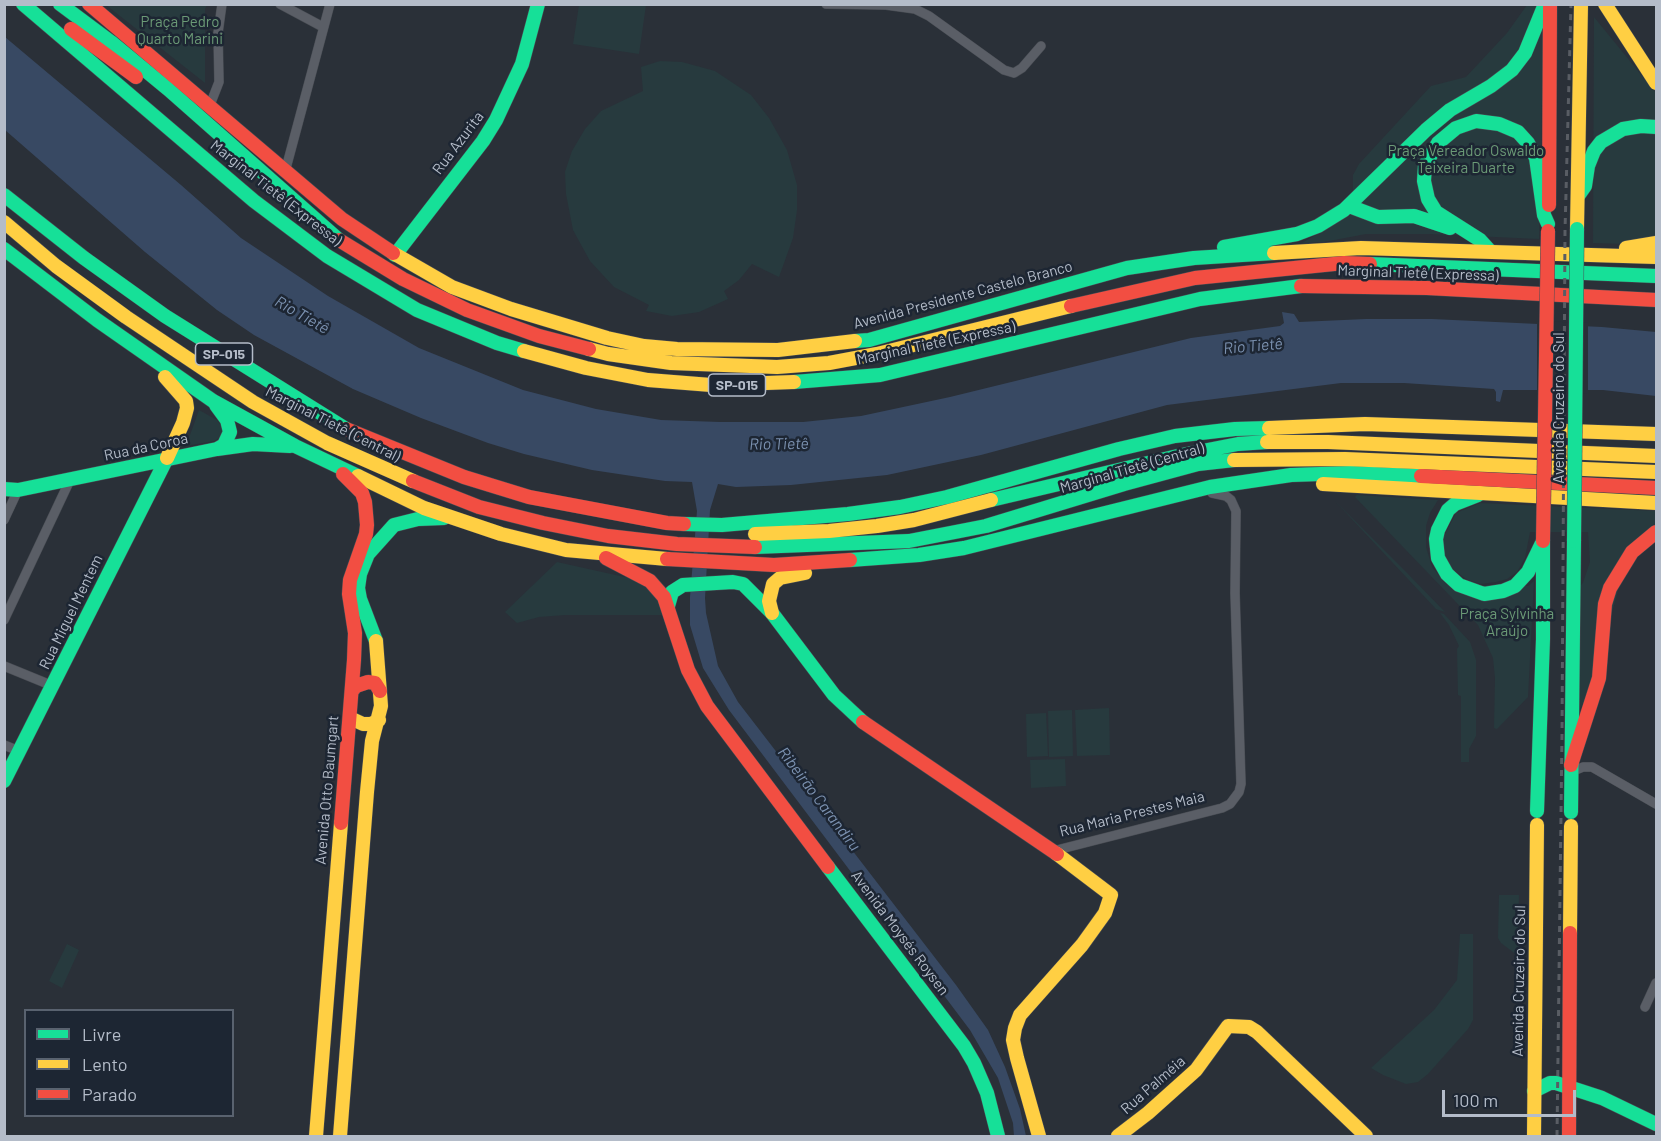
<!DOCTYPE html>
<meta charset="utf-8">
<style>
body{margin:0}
#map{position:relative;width:1661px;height:1141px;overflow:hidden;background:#2a3038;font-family:Barlow,sans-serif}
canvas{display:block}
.frame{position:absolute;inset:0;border:6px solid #b4bcc9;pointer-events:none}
.legend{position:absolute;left:24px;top:1009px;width:210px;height:108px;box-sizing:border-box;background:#1d2633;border:2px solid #59626f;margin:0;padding:8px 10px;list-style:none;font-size:18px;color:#b4bcc9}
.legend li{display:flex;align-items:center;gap:12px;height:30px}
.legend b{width:30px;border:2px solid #59626f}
.scale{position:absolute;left:1442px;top:1090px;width:134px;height:27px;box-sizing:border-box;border:3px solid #b4bcc9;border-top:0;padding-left:8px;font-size:18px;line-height:21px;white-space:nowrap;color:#b4bcc9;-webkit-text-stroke:4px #1d2633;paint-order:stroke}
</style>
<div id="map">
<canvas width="1661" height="1141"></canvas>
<div class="frame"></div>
<ul class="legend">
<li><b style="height:8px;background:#16e098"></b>Livre</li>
<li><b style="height:8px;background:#ffcf43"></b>Lento</li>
<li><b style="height:8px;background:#f24e42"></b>Parado</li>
</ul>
<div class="scale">100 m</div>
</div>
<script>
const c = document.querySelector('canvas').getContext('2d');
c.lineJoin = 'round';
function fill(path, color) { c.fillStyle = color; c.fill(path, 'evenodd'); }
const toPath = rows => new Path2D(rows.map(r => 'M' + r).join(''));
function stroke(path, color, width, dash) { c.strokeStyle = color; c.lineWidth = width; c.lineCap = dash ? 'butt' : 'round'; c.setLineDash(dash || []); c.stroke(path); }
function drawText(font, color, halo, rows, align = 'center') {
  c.font = font + ' Barlow,sans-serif'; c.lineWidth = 5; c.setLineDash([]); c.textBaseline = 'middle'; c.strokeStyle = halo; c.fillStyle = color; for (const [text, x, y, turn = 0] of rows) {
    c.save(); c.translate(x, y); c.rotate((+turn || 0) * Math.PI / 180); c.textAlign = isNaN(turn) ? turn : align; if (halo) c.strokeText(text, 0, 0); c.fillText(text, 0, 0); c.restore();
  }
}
fill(toPath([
 [106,5,207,5,205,9,205,83],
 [579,5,646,5,639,54,573,44],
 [1527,5,1544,5,1539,239,1430,234,1366,234,1324,242,1302,243,1353,213,1353,175,1359,164,1431,86,1466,77,1507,33],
 [1594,17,1656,93,1656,245,1593,243],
 [660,61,682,62,715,71,751,95,769,118,787,150,797,185,797,210,793,238,779,277,752,264,739,280,724,291,728,299,699,312,672,316,646,311,649,305,614,287,590,261,573,230,566,194,565,172,572,151,585,129,601,111,643,91,641,67],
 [199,410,217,420,222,426,222,436,214,441,186,446],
 [1357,495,1438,500,1430,513,1426,526,1426,547,1432,567,1447,585,1528,586,1534,581,1528,697,1497,729,1494,728,1495,678,1493,658,1478,625,1355,497],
 [1335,501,1408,574,1445,612,1436,609],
 [1480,503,1656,511,1656,523,1630,547,1590,693,1579,710,1580,586,1583,583,1590,562,1588,532,1530,532,1525,558,1517,572,1507,579,1496,582,1481,584,1468,580,1453,570,1443,553,1443,538,1456,513],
 [557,562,629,578,644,586,658,600,666,615,565,615,539,617,517,623,505,612],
 [1440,613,1444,614,1470,642,1476,660,1476,736,1469,749,1469,762,1461,762,1461,696,1458,695,1457,649,1459,646,1449,625],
 [1109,708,1110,755,1077,756,1075,710],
 [1072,710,1073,756,1049,757,1048,711],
 [1046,713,1048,756,1027,757,1026,714],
 [1065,759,1066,786,1031,788,1030,760],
 [1499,895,1519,895,1518,931,1520,949,1523,955,1521,958,1501,943,1498,938],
 [1460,934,1473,934,1473,1020,1468,1029,1428,1074,1418,1082,1406,1084,1383,1075,1371,1068,1434,1010,1457,980],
 [67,944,79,950,62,988,49,981]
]), '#273a3e');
fill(toPath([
 [5,37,181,185,241,238,328,296,419,348,523,390,596,409,661,420,720,422,803,422,861,416,950,397,1191,338,1280,326,1284,323,1282,312,1294,314,1299,322,1366,319,1432,319,1602,327,1656,332,1656,396,1603,390,1503,390,1500,402,1496,401,1496,392,1494,389,1404,383,1341,383,1167,405,981,455,887,475,791,485,736,487,718,484,710,510,705,598,706,613,718,666,738,702,956,985,988,1030,1005,1067,1020,1109,1026,1136,1014,1136,1013,1123,998,1078,970,1030,729,710,703,668,690,625,690,597,697,511,692,482,665,481,592,470,524,454,488,443,421,418,353,389,254,335,217,310,145,252,5,130]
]), '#384963');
fill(toPath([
 [1537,321,1588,323,1588,393,1537,394]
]), '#2a3038');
const street = toPath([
 [280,4,323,27],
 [826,4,886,5,915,9,929,16,1004,70,1014,73,1022,68,1041,46],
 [210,105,219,82,218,33,222,4],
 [285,172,330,4],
 [4,520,18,490],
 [4,620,70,480],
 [4,666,53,686],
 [4,745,19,751],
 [1571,772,1583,767,1592,767,1656,804],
 [1053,851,1222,808,1230,804,1239,792,1241,784,1235,593,1236,511,1231,500,1226,496,1212,493],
 [1645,1007,1656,983]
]);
const fast = toPath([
 [23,4,254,201,327,256,417,310,497,343,524,351],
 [60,4,111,42,168,89,339,240],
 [4,195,84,258,165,316,346,429],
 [1578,196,1585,186,1588,166,1594,151,1601,142,1623,129,1641,126,1656,127],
 [1349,206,1378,217,1414,216,1450,228],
 [1224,247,1297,234,1318,226,1344,210,1426,130,1450,110,1491,86,1512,70,1525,53,1545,4],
 [4,249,97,320,213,401,295,446,358,476],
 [1490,251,1480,240,1436,212,1428,199,1424,181,1425,165,1438,143,1456,128,1476,121,1499,124,1518,132,1528,143,1536,158,1544,215,1548,224],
 [395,255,483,141,496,120,522,64,538,4],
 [1370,264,1656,276],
 [855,341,869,340,1127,268,1194,258,1274,253],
 [794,382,880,375,1200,299,1301,286],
 [216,405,227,420,230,432,224,445,217,449],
 [4,489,18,490,217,449,253,444,290,446],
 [1478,495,1455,504,1448,510,1438,530,1436,539,1438,558,1447,574,1459,585,1484,594,1503,591,1515,586,1528,572,1543,541],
 [991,500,1182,455,1238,444,1267,442],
 [684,524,722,525,848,514,900,507,947,497,1119,449,1175,436,1235,429,1269,428],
 [755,547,909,541,986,526,1124,484,1198,464,1234,460],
 [850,560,919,555,964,548,1210,487,1291,475,1351,473,1421,476],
 [668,606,672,592,683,585,733,582,743,584,772,613,834,695,863,722],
 [376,641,360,599,358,588,360,574,368,554,394,525,418,519,444,518],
 [4,781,167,458],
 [1537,811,1543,639,1543,541],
 [1571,812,1574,541],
 [828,867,964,1046,974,1063,987,1093,998,1136],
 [1534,1091,1550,1083,1556,1083,1602,1098,1656,1124]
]);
const slow = toPath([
 [1605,4,1656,83],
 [4,222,56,266,126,317,253,402,327,443,413,481],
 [1577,229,1581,4],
 [1626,248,1656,243],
 [393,253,452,287,511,309,607,338,644,346,677,349,778,350,855,341],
 [1274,253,1361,248,1656,257],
 [589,349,608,354,671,363,777,367,829,363,877,354,1071,306],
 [524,351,586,368,648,380,711,385,794,382],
 [165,377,186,401,187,408,183,423,167,458],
 [1269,428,1365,424,1656,434],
 [1267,442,1328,442,1656,456],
 [1234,460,1345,459,1656,472],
 [358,476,424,508,501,534,566,550,667,559],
 [1323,484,1656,503],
 [755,534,829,531,877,526,914,520,991,500],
 [772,613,769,601,773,584,780,578,805,573],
 [350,718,363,724,371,724,379,720],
 [1570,933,1571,826],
 [316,1136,341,823],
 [340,1136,367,792,372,741,381,706,376,641],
 [1039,1136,1017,1058,1013,1040,1015,1028,1020,1015,1082,945,1105,913,1111,895,1057,854],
 [1118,1136,1148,1113,1196,1070,1228,1026,1249,1027,1257,1032,1366,1136],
 [1534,1136,1537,825]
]);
const jam = toPath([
 [89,4,342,219,393,253],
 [71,29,136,77],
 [1549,205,1550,4],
 [339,240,403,279,467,310,539,336,589,349],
 [1301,286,1427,288,1656,300],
 [1071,306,1195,278,1344,263,1370,264],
 [346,429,464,477,529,497,667,523,684,524],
 [1421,476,1656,488],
 [413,481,479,507,543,523,608,536,677,544,755,547],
 [606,558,650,581,664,597,688,670,707,706,828,867],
 [667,559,774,565,850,560],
 [352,691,356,686,368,682,375,683,380,691],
 [863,722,1057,854],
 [1571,765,1599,678,1605,604,1610,588,1632,552,1656,532],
 [341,823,354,660,355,633,349,594,350,580,366,534,367,525,365,502,362,493,343,474],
 [1569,1136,1570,933]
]);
stroke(street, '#484c53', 10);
stroke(fast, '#484c53', 15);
stroke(slow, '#484c53', 15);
stroke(jam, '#484c53', 15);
stroke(street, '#5a5e66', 9);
stroke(fast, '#16e098', 14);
stroke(slow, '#ffcf43', 14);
stroke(jam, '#f24e42', 14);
stroke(toPath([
 [1557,1136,1562,734,1565,231,1571,4]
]), '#595d64', 3, [6, 6]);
const fastBridge = toPath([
 [1574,541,1577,229]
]);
const jamBridge = toPath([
 [1543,541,1548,231]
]);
stroke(fastBridge, '#484c55', 15, []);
stroke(jamBridge, '#484c55', 15, []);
stroke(fastBridge, '#16e098', 14);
stroke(jamBridge, '#f24e42', 14);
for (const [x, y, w] of [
 [224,354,57],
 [737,385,57]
]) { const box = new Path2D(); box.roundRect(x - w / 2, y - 11, w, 22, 4.5); c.fillStyle = '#1d2633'; c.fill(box); stroke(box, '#b4bcc9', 1.5); }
drawText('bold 14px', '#b4bcc9', null, [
 ["SP-015",224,354],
 ["SP-015",737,385]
]);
drawText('15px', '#6b9a76', '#1d2633', [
 ["Praça Pedro",180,22],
 ["Quarto Marini",180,39],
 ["Praça Vereador Oswaldo",1466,151],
 ["Teixeira Duarte",1466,168],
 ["Praça Sylvinha",1507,614],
 ["Araújo",1507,631]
]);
drawText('15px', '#b4bcc9', '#1d2633', [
 ["Rua Azurita",458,143,-53],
 ["Marginal Tietê (Expressa)",276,193,38],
 ["Marginal Tietê (Expressa)",1418,273,2],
 ["Avenida Presidente Castelo Branco",963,295,-15],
 ["Marginal Tietê (Expressa)",936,343,-12],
 ["Avenida Cruzeiro do Sul",1559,408,-90],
 ["Marginal Tietê (Central)",333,424,27],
 ["Rua da Coroa",146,447,-12],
 ["Marginal Tietê (Central)",1132,468,-16],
 ["Rua Miguel Mentem",71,612,-64],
 ["Avenida Otto Baumgart",327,790,-85],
 ["Rua Maria Prestes Maia",1132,814,-14],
 ["Avenida Moysés Roysen",900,933,53],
 ["Avenida Cruzeiro do Sul",1519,981,-89],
 ["Rua Palméia",1153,1085,-41]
]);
drawText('italic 16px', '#7c92b1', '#1d2633', [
 ["Rio Tietê",302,315,30],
 ["Rio Tietê",1253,346,-5],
 ["Rio Tietê",779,444,-1],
 ["Ribeirão Carandiru",819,799,53]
]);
</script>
